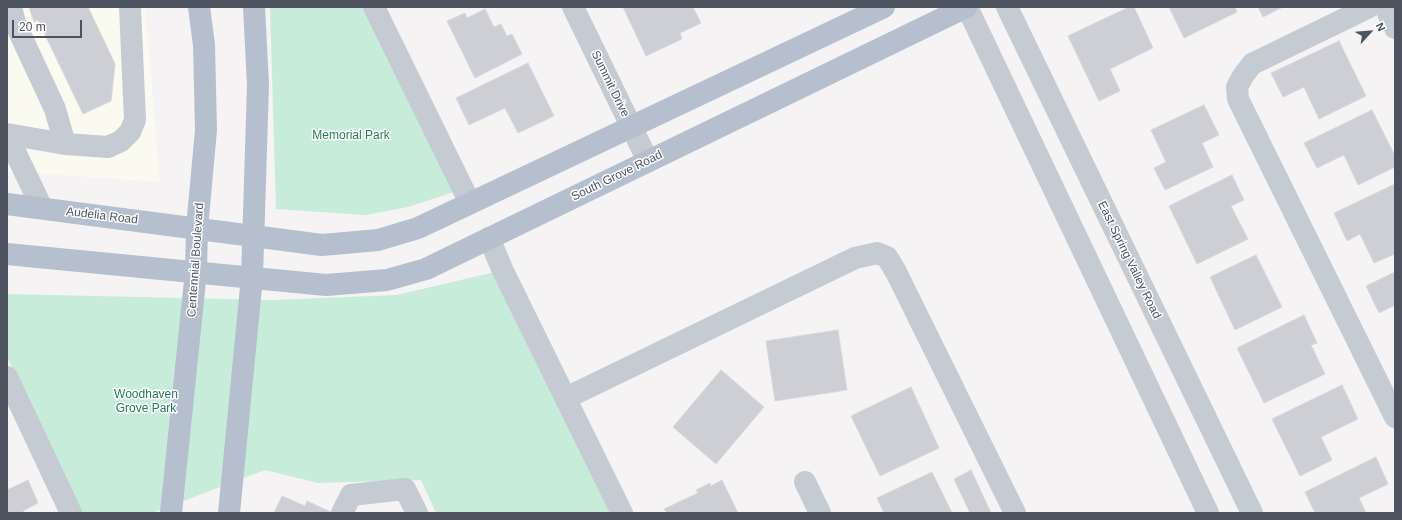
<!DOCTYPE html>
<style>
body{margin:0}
#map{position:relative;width:1402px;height:520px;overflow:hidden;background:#f5f3f3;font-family:Helvetica,sans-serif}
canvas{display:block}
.frame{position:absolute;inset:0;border:8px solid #4c535e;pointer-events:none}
.north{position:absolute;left:1350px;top:12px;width:40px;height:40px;-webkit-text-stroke:3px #fff;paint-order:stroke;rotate:64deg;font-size:11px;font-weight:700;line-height:16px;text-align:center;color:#4c535e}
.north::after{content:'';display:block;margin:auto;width:14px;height:18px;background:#4c535e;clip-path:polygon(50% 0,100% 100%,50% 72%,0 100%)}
.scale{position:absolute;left:12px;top:20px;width:70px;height:18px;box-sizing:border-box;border:2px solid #4c535e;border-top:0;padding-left:5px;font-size:12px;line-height:14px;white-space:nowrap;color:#4c535e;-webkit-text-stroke:3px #fff;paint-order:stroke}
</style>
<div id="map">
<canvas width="1402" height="520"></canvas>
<div class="frame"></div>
<div class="north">N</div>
<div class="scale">20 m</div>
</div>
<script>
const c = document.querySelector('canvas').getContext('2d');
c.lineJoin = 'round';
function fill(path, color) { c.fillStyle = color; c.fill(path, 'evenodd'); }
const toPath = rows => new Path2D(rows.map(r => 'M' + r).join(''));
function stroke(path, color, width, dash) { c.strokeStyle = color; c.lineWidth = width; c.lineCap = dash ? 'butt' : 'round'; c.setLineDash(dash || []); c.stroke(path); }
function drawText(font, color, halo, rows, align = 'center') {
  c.font = font + ' Helvetica,sans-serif'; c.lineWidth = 3; c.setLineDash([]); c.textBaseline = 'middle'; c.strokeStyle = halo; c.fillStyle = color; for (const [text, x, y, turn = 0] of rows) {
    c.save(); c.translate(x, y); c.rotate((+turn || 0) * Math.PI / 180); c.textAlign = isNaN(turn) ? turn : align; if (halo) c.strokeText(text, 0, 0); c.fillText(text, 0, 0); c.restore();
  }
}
fill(toPath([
 [7,7,145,7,160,182,7,171]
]), '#fbfaf0');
fill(toPath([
 [270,7,374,7,463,189,408,207,365,215,276,209],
 [499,271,620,513,436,513,421,480,318,483,265,470,152,513,82,513,7,357,7,294,272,300,397,295]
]), '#c7ecda');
const building = toPath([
 [29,7,88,7,115,64,111,101,83,114,38,20,34,22,29,7],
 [623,7,693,7,701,23,680,33,682,39,646,56,623,7],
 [1129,7,1134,7,1153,48,1110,69,1120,91,1099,101,1068,36,1129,7],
 [1169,7,1235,7,1237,12,1184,38,1169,7],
 [1258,7,1283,7,1263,17,1258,7],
 [485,9,494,27,501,24,507,36,512,34,522,54,475,78,447,21,465,13,467,18,485,9],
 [1339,41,1366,96,1319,119,1304,87,1283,97,1271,73,1339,41],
 [528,63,554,116,518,133,505,108,469,125,456,98,528,63],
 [1204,105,1219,135,1202,143,1213,167,1165,190,1154,168,1166,162,1151,130,1204,105],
 [1372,110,1395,156,1395,167,1358,185,1344,155,1317,168,1304,143,1372,110],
 [1232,175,1244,200,1231,206,1248,239,1197,264,1169,206,1232,175],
 [1395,184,1395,254,1374,263,1360,234,1347,241,1334,213,1395,184],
 [1256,255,1282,307,1235,330,1210,277,1256,255],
 [1395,272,1395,305,1379,313,1366,286,1395,272],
 [1304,315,1317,343,1311,345,1325,374,1264,403,1237,348,1304,315],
 [838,330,847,390,775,401,766,341,838,330],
 [721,370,764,407,716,464,673,427,721,370],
 [1342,385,1358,419,1321,437,1332,460,1300,476,1272,419,1342,385],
 [911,387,939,448,880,476,851,416,911,387],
 [1376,457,1388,484,1359,498,1366,513,1315,513,1305,492,1376,457],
 [971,470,991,513,970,513,954,479,971,470],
 [932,472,952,513,884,513,877,498,932,472],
 [28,480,38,503,23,511,24,513,7,513,7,490,28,480],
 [722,480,738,513,667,513,664,509,698,493,696,490,710,483,711,486,722,480],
 [282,496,305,506,307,501,333,513,274,513,282,496]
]);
fill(building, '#cdcfd4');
stroke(building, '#d7d8dd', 1);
stroke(toPath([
 [11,7,15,23,55,109,65,144],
 [374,7,470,203],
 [573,7,648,161],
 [967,7,1208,513],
 [1007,7,1252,513],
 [1369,7,1252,64,1243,76,1237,87,1238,99,1395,417],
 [1385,7,1395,28],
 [7,134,65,144,108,147,121,141,130,132,135,120,130,7],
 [7,135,42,208],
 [489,238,503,271,622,513],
 [7,377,71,513],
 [566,398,855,258,877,253,887,257,896,272,1015,513],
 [805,482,820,513],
 [342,513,351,495,405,489,417,513]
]), '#c5cbd2', 22);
stroke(toPath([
 [7,204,322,245,378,240,418,228,884,7],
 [7,254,326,285,387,280,426,269,966,7],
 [171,513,196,271,197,228,206,130,204,45,199,7],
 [229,513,252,277,258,85,254,7]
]), '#b6bfce', 22);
drawText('12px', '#4c535e', '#fff', [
 ["Summit Drive",610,84,64],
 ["South Grove Road",617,176,-26],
 ["Audelia Road",102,216,7],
 ["Centennial Boulevard",196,260,-86],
 ["East Spring Valley Road",1129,260,64]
]);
drawText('12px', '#227a5a', '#fff', [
 ["Memorial Park",351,136],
 ["Woodhaven",146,395],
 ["Grove Park",146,409]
]);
</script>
